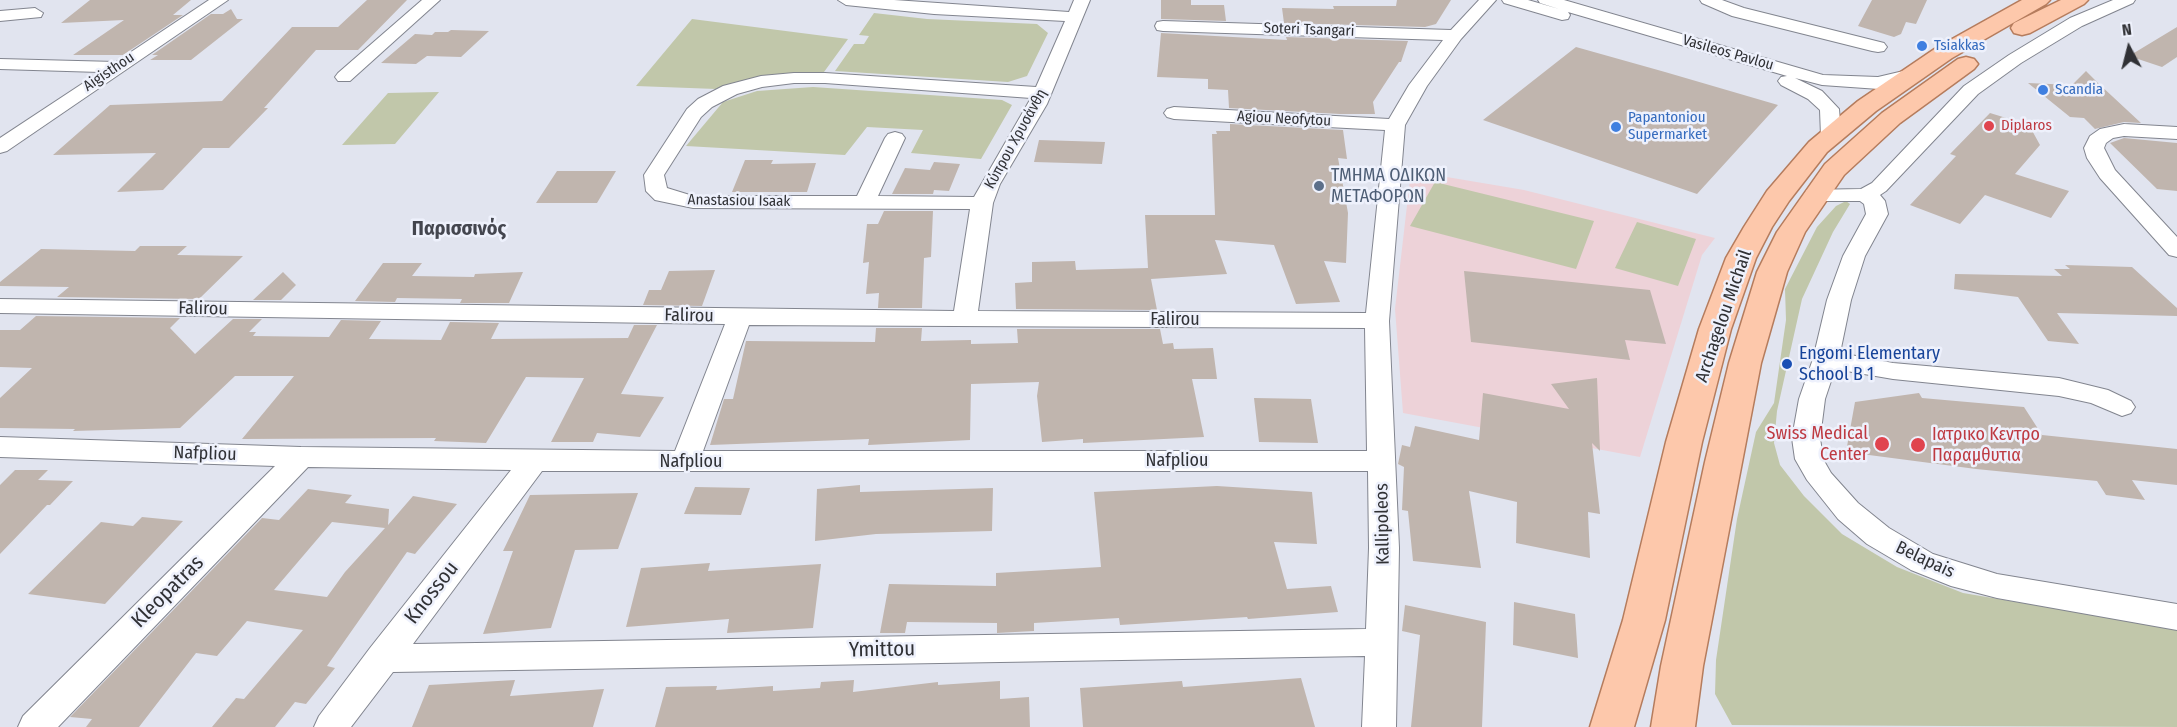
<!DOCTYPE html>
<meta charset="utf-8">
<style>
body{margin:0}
#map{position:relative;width:2177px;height:727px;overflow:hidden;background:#e1e4ef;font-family:"Fira Sans Condensed",sans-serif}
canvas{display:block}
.north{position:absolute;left:2099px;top:18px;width:60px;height:60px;-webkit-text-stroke:4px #eef1fc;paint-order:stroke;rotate:353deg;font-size:16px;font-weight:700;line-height:24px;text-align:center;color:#303135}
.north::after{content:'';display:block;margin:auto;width:21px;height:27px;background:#303135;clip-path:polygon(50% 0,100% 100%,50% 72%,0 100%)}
</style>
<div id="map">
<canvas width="2177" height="727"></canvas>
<div class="north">N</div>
</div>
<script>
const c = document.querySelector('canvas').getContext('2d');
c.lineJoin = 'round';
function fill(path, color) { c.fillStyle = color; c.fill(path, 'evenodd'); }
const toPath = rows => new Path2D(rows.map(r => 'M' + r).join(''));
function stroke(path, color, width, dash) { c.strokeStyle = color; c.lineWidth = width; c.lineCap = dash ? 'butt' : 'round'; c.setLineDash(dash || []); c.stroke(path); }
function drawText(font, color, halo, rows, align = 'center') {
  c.font = font + ' "Fira Sans Condensed",sans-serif'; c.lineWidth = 5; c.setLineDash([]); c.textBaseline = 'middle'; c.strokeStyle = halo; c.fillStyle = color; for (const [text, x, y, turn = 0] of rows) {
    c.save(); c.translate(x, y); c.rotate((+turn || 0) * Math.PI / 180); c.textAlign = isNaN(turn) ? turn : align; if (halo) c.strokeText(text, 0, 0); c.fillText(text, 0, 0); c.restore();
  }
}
fill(toPath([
 [1411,171,1524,190,1715,238,1702,255,1640,457,1403,413,1395,309]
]), '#edd2d8');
fill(toPath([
 [874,13,927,19,1037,24,1048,33,1027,76,1008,82,835,71,854,44,864,44,869,36,859,35],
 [692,19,848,39,824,72,767,75,716,89,636,86],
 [813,87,1002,100,1012,105,981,159,911,153,923,130,867,127,845,155,686,146,723,102,757,91],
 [439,92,395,144,342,145,388,93],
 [1435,182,1594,221,1576,269,1410,226],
 [1846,201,1850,204,1833,232,1802,299,1777,411,1774,443,1780,465,1804,496,1842,534,1897,567,1963,593,2177,629,2177,727,1732,725,1715,694,1716,660,1737,519,1756,432,1774,403,1786,320,1785,289,1817,227,1836,206],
 [1637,222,1696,239,1678,286,1615,268]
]), '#c1c7aa');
fill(toPath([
 [90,0,191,0,173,15,183,15,123,55,73,55,124,20,61,23],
 [367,0,407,0,358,50,316,50,264,108,268,108,229,148,203,148,163,190,117,192,156,153,53,155,110,105,222,101,292,27,338,27],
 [1161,0,1191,0,1191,5,1224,5,1226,21,1161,19],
 [1397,0,1451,0,1436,24,1425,27,1284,23,1282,8,1334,9,1333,6,1396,6],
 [1872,0,1927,0,1916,24,1906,22,1901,34,1894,37,1858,26],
 [231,9,237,19,243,19,191,60,150,60,158,55,152,55,211,14,223,14],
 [2177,27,2177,57,2162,67,2129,56],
 [451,30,489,31,461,57,427,56,416,64,381,63,415,34,432,35,435,32,448,32],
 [1161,33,1287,40,1286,37,1408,41,1401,62,1399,62,1373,102,1375,114,1340,114,1229,108,1228,90,1208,89,1208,79,1157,77],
 [1576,47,1665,72,1778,105,1697,194,1483,120],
 [2086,71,2098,83,2141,123,2124,122,2095,129,2084,118,2070,117,2028,83,2072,85],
 [1990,113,2029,125,2040,145,2015,174,2069,191,2051,218,1985,195,1960,224,1910,205,1956,156,1950,154],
 [1230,124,1343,130,1347,159,1338,158,1348,213,1346,263,1324,261,1340,302,1296,304,1274,245,1215,240,1227,274,1151,279,1157,310,1016,309,1015,283,1032,282,1032,262,1075,261,1076,270,1148,268,1145,215,1215,215,1212,134,1217,134,1216,131,1230,131],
 [2124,138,2177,143,2177,191,2157,189,2110,143],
 [1039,140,1105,142,1102,164,1034,162],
 [745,160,773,160,771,164,816,163,807,192,732,192],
 [934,162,960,164,949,191,934,190,933,194,892,194,905,168,930,170],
 [557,171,616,171,597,203,536,203],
 [884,211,933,211,931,257,924,258,922,308,878,308,879,293,866,294,869,262,863,263,867,224,878,224],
 [140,246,187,246,177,255,243,256,199,299,57,297,69,287,0,286,0,282,41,249,135,251],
 [383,263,422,263,412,276,474,277,475,274,523,272,509,303,460,303,462,299,397,298,395,302,355,301],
 [2065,265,2132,267,2177,308,2177,316,2057,313,2079,344,2048,341,2018,297,1954,289,1955,274,2062,276,2054,269,2070,269],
 [715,270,702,306,643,305,649,290,661,290,669,271],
 [1464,271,1650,290,1666,344,1625,340,1630,360,1471,342],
 [283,272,296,285,281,300,253,300],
 [36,316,180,318,170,328,195,354,233,319,262,319,249,332,256,332,253,336,329,337,341,320,381,321,369,339,441,340,450,322,499,323,491,339,628,338,634,325,657,325,621,394,664,397,640,437,597,433,593,442,551,442,584,378,526,377,486,443,434,441,436,438,242,439,294,376,235,376,180,428,73,431,75,429,0,428,0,398,32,368,0,367,0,330,20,330],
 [876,328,922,328,921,341,971,340,971,344,1018,343,1017,329,1160,329,1163,344,1173,343,1174,349,1213,348,1217,379,1192,379,1204,437,1083,443,1083,439,1042,442,1037,396,1039,382,971,384,970,440,868,445,869,439,710,445,724,399,733,399,746,341,875,342],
 [1597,378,1600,451,1592,443,1600,514,1588,512,1590,558,1516,543,1517,502,1469,491,1481,568,1413,561,1408,511,1402,510,1404,467,1398,464,1402,445,1410,447,1415,426,1479,440,1483,393,1569,409,1551,384],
 [1919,393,1922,398,2024,407,2042,435,2177,449,2177,485,2132,480,2145,500,2106,495,2097,481,1976,469,1846,452,1855,402],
 [1254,398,1311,399,1318,443,1259,442],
 [15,470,48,470,38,480,73,481,50,505,47,505,0,554,0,485],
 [860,485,860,492,993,488,992,531,876,534,815,541,817,489],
 [1217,486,1312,492,1317,544,1274,542,1287,589,1331,586,1338,612,1248,619,1247,617,1120,625,1119,618,1034,623,1034,631,1015,632,997,633,997,623,907,622,905,633,880,633,889,584,996,586,996,573,1101,567,1094,492],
 [695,487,750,488,741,515,684,514],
 [308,489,352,495,345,503,389,509,388,525,413,496,457,504,415,554,407,552,327,666,335,668,306,704,295,702,275,727,212,727,236,698,244,699,303,630,247,621,217,656,196,653,139,727,86,727,92,719,70,717,262,518,279,520],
 [332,522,385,528,345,572,327,597,274,590],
 [638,493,618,549,575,550,551,628,483,634,513,551,503,551,530,495],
 [142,517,183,521,105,604,28,594,101,522,133,526],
 [710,563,708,571,821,564,813,628,727,633,729,619,626,627,641,568],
 [1514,602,1575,614,1578,658,1513,645],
 [1405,605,1486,622,1482,727,1411,727,1420,635,1402,631],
 [1301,678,1315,727,1083,727,1080,688,1182,681,1183,687],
 [515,680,510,696,604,689,593,727,412,727,429,685],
 [854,680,853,692,938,682,938,685,1000,681,1000,699,1029,697,1030,727,655,727,666,687,717,686,716,690,773,686,773,691,820,688,821,682]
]), '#c0b5ae');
const minor = toPath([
 [209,0,228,0,7,151,0,153,0,138,100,72,0,69,0,59,116,62,209,0],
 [422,0,440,0,350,81,338,81,335,77,338,73,422,0],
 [838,0,894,0,1069,12,1074,0,1090,0,1047,104,1000,184,993,203,978,311,1366,313,1385,130,1174,119,1167,117,1164,113,1167,109,1174,107,1389,119,1409,85,1443,40,1163,31,1157,30,1155,26,1157,22,1163,21,1451,30,1479,0,1496,0,1461,39,1427,86,1405,125,1389,321,1399,548,1396,727,1362,727,1365,656,393,672,351,727,314,727,319,716,370,648,511,470,308,467,58,727,18,727,23,716,275,466,0,457,0,437,301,447,675,451,725,324,0,313,0,299,954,311,970,209,693,208,655,200,646,191,644,175,687,109,698,99,723,86,761,76,794,73,825,73,1036,87,1065,21,934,14,846,5,838,0],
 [794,83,825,83,1031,98,974,197,878,196,905,138,902,134,895,132,888,134,885,138,857,196,693,196,667,188,664,175,701,117,712,107,737,94,762,87,794,83],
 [749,325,1365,328,1367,451,703,451,749,325],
 [542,471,1368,471,1369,548,1366,629,413,644,542,471],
 [1502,0,1528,0,1559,9,1540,3,1538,0,1564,0,1823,75,1878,77,1912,69,1918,70,1921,74,1918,78,1879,89,1822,85,1795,78,1822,91,1839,109,1841,136,1838,140,1831,142,1824,140,1821,136,1820,110,1808,99,1781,85,1778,81,1781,77,1787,76,1568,12,1570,15,1568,19,1562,20,1504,3,1502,0],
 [1700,0,1722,0,1744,8,1884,43,1887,47,1884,51,1878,52,1872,51,1732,16,1702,3,1700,0],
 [2113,0,2135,0,2133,3,2082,26,2021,63,1978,94,1886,191,1880,195,1885,201,1888,214,1865,256,1851,300,1840,353,1893,363,2059,378,2108,390,2131,401,2135,407,2131,413,2122,416,2091,403,2059,396,1893,379,1835,369,1825,399,1820,438,1823,459,1831,473,1858,503,1889,528,1933,554,1997,574,2177,604,2177,630,1997,598,1951,586,1911,570,1867,544,1838,519,1807,480,1795,459,1792,438,1799,399,1813,359,1827,300,1843,256,1866,214,1864,204,1860,201,1815,201,1807,200,1804,195,1807,190,1861,189,1872,183,1964,86,2009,55,2070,18,2113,0],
 [35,8,43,13,41,17,0,21,0,11,35,8],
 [2124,124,2177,127,2177,139,2124,136,2113,138,2106,143,2104,148,2115,170,2177,237,2177,257,2169,255,2100,178,2087,158,2084,148,2090,136,2100,129,2124,124]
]);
const major = toPath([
 [2022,0,2050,0,2046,4,1952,58,1876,111,1827,152,1789,201,1772,227,1756,258,1731,329,1702,442,1665,620,1634,727,1590,727,1623,620,1666,442,1699,329,1726,258,1744,227,1767,191,1809,142,1858,101,1936,48,2022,0],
 [2061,0,2088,0,2084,4,2030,33,2022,35,2014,33,2011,28,2014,23,2061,0],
 [1966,57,1974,59,1978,64,1974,69,1900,123,1844,175,1805,232,1787,272,1761,363,1703,666,1695,727,1651,727,1661,666,1705,462,1729,363,1757,272,1777,232,1825,164,1882,113,1958,59,1966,57]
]);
stroke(minor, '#82858f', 2);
stroke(major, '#b57c5d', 3);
fill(minor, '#fff');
fill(major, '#fdc8ab');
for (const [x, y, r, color] of [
 [1922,46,6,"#3f7fe0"],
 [2043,90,6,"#3f7fe0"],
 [1989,126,6,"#e0444e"],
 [1616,127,6,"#3f7fe0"],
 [1319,186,6,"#5c6f8a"],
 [1787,364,6,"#1a4fb4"],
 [1882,444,8,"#e0444e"],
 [1918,445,8,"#e0444e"]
]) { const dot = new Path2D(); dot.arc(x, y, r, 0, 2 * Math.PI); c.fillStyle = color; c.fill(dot); stroke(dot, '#eef1fc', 2); }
drawText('15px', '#303135', '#eef1fc', [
 ["Soteri Tsangari",1309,30,2],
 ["Vasileos Pavlou",1728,53,16],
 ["Aigisthou",109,72,-34],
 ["Agiou Neofytou",1284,119,3],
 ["Κύπρου Χρυσάνθη",1016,139,-61],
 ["Anastasiou Isaak",739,201,1]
]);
drawText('15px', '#366cbe', '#eef1fc', [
 ["Tsiakkas",1934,46],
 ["Scandia",2055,90],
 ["Papantoniou",1628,118],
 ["Supermarket",1628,135]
], 'left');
drawText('15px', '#be3a42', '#eef1fc', [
 ["Diplaros",2001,126]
], 'left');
drawText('18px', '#4e5e75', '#eef1fc', [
 ["ΤΜΗΜΑ ΟΔΙΚΩΝ",1331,176],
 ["ΜΕΤΑΦΟΡΩΝ",1331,197]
], 'left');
drawText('18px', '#303135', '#eef1fc', [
 ["Falirou",203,309,1],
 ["Falirou",689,316,1],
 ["Archagelou Michail",1724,316,-71],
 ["Falirou",1175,320],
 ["Nafpliou",205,454,2],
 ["Nafpliou",1177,461],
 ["Nafpliou",691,462],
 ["Kallipoleos",1383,524,-91],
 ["Belapais",1925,560,25]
]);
drawText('18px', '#164399', '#eef1fc', [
 ["Engomi Elementary",1799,354],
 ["School B 1",1799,375]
], 'left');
drawText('18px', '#be3a42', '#eef1fc', [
 ["Swiss Medical",1868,434],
 ["Center",1868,455],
 ["Ιατρικο Κεντρο",1932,435,"left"],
 ["Παραμθυτια",1932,456,"left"]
], 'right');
drawText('bold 20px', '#44464f', '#eef1fc', [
 ["Παρισσινός",459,229]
]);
drawText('21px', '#303135', '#eef1fc', [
 ["Kleopatras",168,592,-45],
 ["Knossou",432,593,-52],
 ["Ymittou",882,650,-1]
]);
</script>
